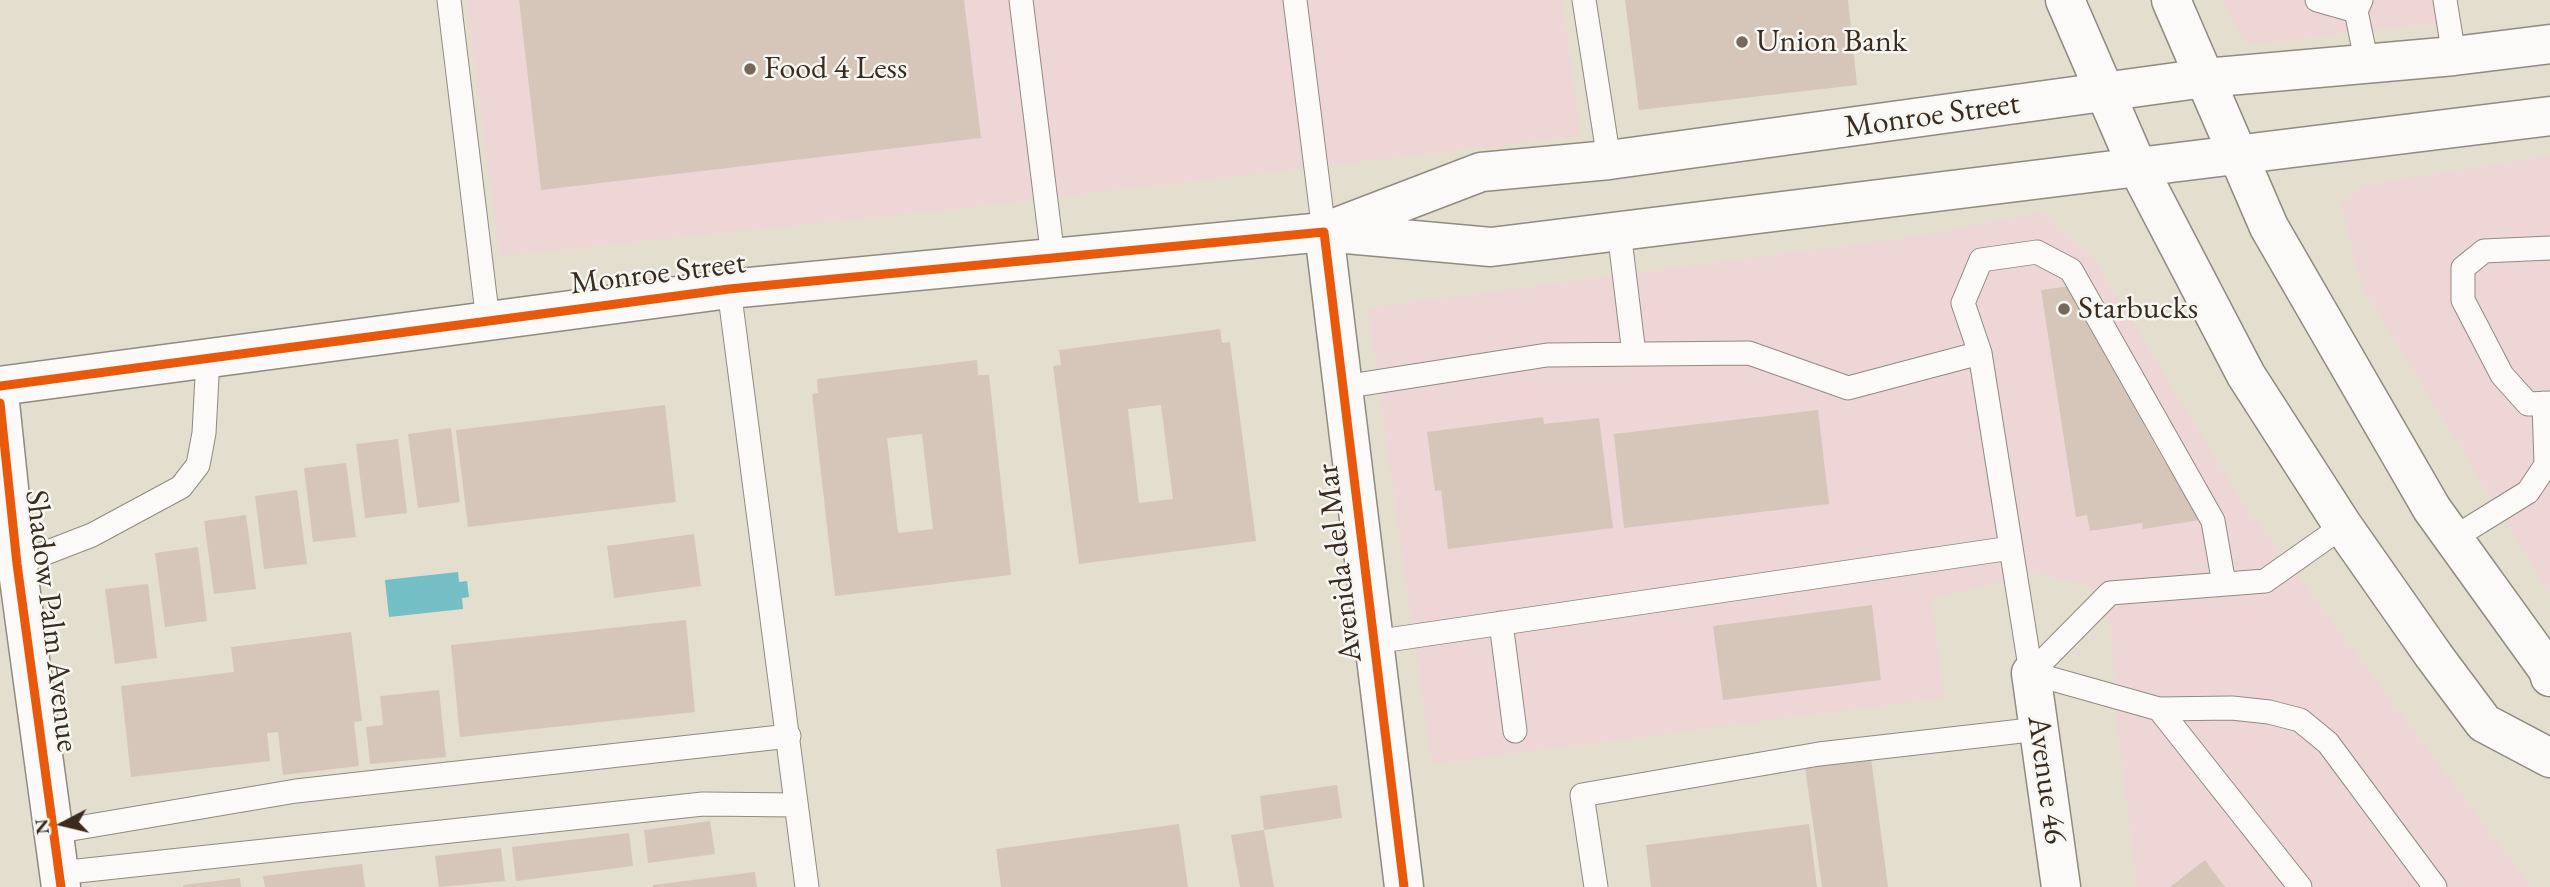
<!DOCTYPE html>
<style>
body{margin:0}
#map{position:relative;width:2550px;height:887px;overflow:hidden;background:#e4dece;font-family:"EB Garamond",serif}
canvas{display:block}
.north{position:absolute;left:28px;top:789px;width:70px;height:70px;-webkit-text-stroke:5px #f6f6f2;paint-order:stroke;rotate:263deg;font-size:19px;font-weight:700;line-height:28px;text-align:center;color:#3b2a1e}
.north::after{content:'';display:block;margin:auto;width:24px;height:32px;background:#3b2a1e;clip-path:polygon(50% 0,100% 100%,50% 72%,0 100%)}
</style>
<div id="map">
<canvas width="2550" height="887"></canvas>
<div class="north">N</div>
</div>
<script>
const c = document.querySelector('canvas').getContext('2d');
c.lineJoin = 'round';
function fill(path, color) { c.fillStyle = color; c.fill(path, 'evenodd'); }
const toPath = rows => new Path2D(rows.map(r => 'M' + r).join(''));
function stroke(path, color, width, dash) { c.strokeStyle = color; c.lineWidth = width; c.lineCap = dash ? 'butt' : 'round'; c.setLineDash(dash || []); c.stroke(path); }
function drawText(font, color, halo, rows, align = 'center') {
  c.font = font + ' "EB Garamond",serif'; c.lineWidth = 5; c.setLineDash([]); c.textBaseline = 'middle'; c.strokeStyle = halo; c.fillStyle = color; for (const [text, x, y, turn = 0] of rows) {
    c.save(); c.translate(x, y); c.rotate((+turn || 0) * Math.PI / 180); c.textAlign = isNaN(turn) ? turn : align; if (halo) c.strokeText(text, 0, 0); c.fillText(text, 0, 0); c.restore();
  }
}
fill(toPath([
 [466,0,1562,0,1581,136,947,210,500,256],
 [2222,0,2450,0,2454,21,2246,45],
 [2550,156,2550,595,2362,287,2340,203,2363,185],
 [2042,212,2094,259,2242,501,2531,887,2137,887,2117,724,2111,629,2090,586,2032,573,1932,599,1944,698,1432,764,1368,308,1920,236]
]), '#edd6d5');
fill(toPath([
 [458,572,459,582,467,581,469,597,462,598,463,609,389,617,385,580]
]), '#74bec6');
fill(toPath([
 [519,0,964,0,981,138,541,190],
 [1625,0,1848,0,1857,85,1639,110],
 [2071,286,2091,321,2087,323,2165,463,2173,459,2206,519,2143,529,2142,523,2090,531,2087,515,2076,517,2041,290],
 [1220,329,1222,343,1230,342,1256,541,1079,564,1053,366,1061,365,1059,350],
 [1161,405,1173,499,1139,503,1128,409],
 [977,360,978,375,989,375,1011,575,835,596,812,394,818,393,817,379],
 [922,434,933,529,898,533,887,438],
 [665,405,676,502,468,527,456,430],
 [1818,410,1829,504,1624,528,1614,434],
 [1543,417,1544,424,1599,418,1613,528,1448,549,1441,490,1435,491,1427,432],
 [451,428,460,502,418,508,408,434],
 [398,439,407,513,365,518,356,444],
 [346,463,356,537,313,542,304,468],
 [297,490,307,564,264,569,255,496],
 [246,515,256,589,214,594,204,521],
 [694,534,701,586,614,598,607,546],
 [198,547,207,621,165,627,155,553],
 [148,584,157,658,115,664,105,589],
 [1872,605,1881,680,1723,700,1713,626],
 [686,620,695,712,460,737,451,645],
 [351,632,362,721,354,722,359,766,283,775,278,732,267,733,270,761,131,777,121,686,234,672,231,647],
 [439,690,446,757,370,764,366,727,383,725,380,696],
 [1871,758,1888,887,1822,887,1805,767],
 [1337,785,1342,818,1264,830,1260,796],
 [710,821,715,854,648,863,644,830],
 [1179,824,1188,887,1001,887,996,849],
 [1809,824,1817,887,1651,887,1646,845],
 [1264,830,1274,887,1240,887,1231,835],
 [629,833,633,866,516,881,512,847],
 [501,848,505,881,439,887,435,856],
 [2205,860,2225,887,2170,887],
 [362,864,365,887,265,887,263,876],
 [755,872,757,887,653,887,653,885],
 [240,878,241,887,183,887,183,885]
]), '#d6c6ba');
const service = toPath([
 [449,0,488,321],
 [1021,0,1053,258],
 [1295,0,1324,232],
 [1584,0,1609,160],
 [2317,0,2356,11],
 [2361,0,2356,11,2367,64],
 [2445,0,2454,56],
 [1619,231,1634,354],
 [2550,248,2484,251,2463,268,2463,300,2502,375,2528,404,2550,403],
 [729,289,807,887],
 [1980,353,1963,303,1981,260,2037,252,2071,270,2213,521,2224,584],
 [1343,387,1547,355,1749,353,1848,388,1980,353,2031,673],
 [2452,539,2528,492,2546,465,2544,403],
 [17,564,92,535,181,487,198,465,204,433,208,358],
 [1501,623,1515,731],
 [1374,642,2011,548],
 [2031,673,2159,709,2232,708,2269,712,2300,720,2328,743,2435,887],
 [2031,673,2110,593,2265,581,2343,526],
 [2159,709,2300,887],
 [54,832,296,791,789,736],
 [59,873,703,804,796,805],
 [1596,887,1582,795,1819,754,2039,729]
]);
const minor = toPath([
 [1324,232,1404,887],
 [0,403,17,564,61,887],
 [2031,673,2061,887]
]);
const secondary = toPath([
 [1332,229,1481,172,1609,160,2205,78,2454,56,2550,44],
 [0,386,729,289,1324,232,1491,247,2550,116]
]);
const primary = toPath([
 [2065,0,2137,166,2246,375,2343,526,2434,656,2484,723,2550,758],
 [2171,0,2269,227,2432,509,2548,670,2550,677]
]);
stroke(service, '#908a80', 25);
stroke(minor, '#908a80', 41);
stroke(secondary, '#908a80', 41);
stroke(primary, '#908a80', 41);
stroke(service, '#fbfaf8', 23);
stroke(minor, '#fbfaf8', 38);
stroke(secondary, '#fbfaf8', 38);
stroke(primary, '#fbfaf8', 38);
stroke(toPath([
 [0,386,729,289,1324,232,1404,887],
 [0,403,17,564,61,887]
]), '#e8590c', 9);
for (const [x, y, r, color] of [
 [1742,42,7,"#76695c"],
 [750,69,7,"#76695c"],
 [2064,309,7,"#76695c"]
]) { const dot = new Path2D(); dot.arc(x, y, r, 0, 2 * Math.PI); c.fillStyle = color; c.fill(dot); stroke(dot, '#f6f6f2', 2.5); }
drawText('32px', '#3b2a1e', '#f6f6f2', [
 ["Union Bank",1756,42],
 ["Food 4 Less",764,69],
 ["Starbucks",2078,309]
], 'left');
drawText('32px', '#3b2a1e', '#f6f6f2', [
 ["Monroe Street",1932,116,-8],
 ["Monroe Street",658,274,-7],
 ["Avenida del Mar",1340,563,-97],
 ["Shadow Palm Avenue",51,621,83],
 ["Avenue 46",2046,780,82]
]);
</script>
